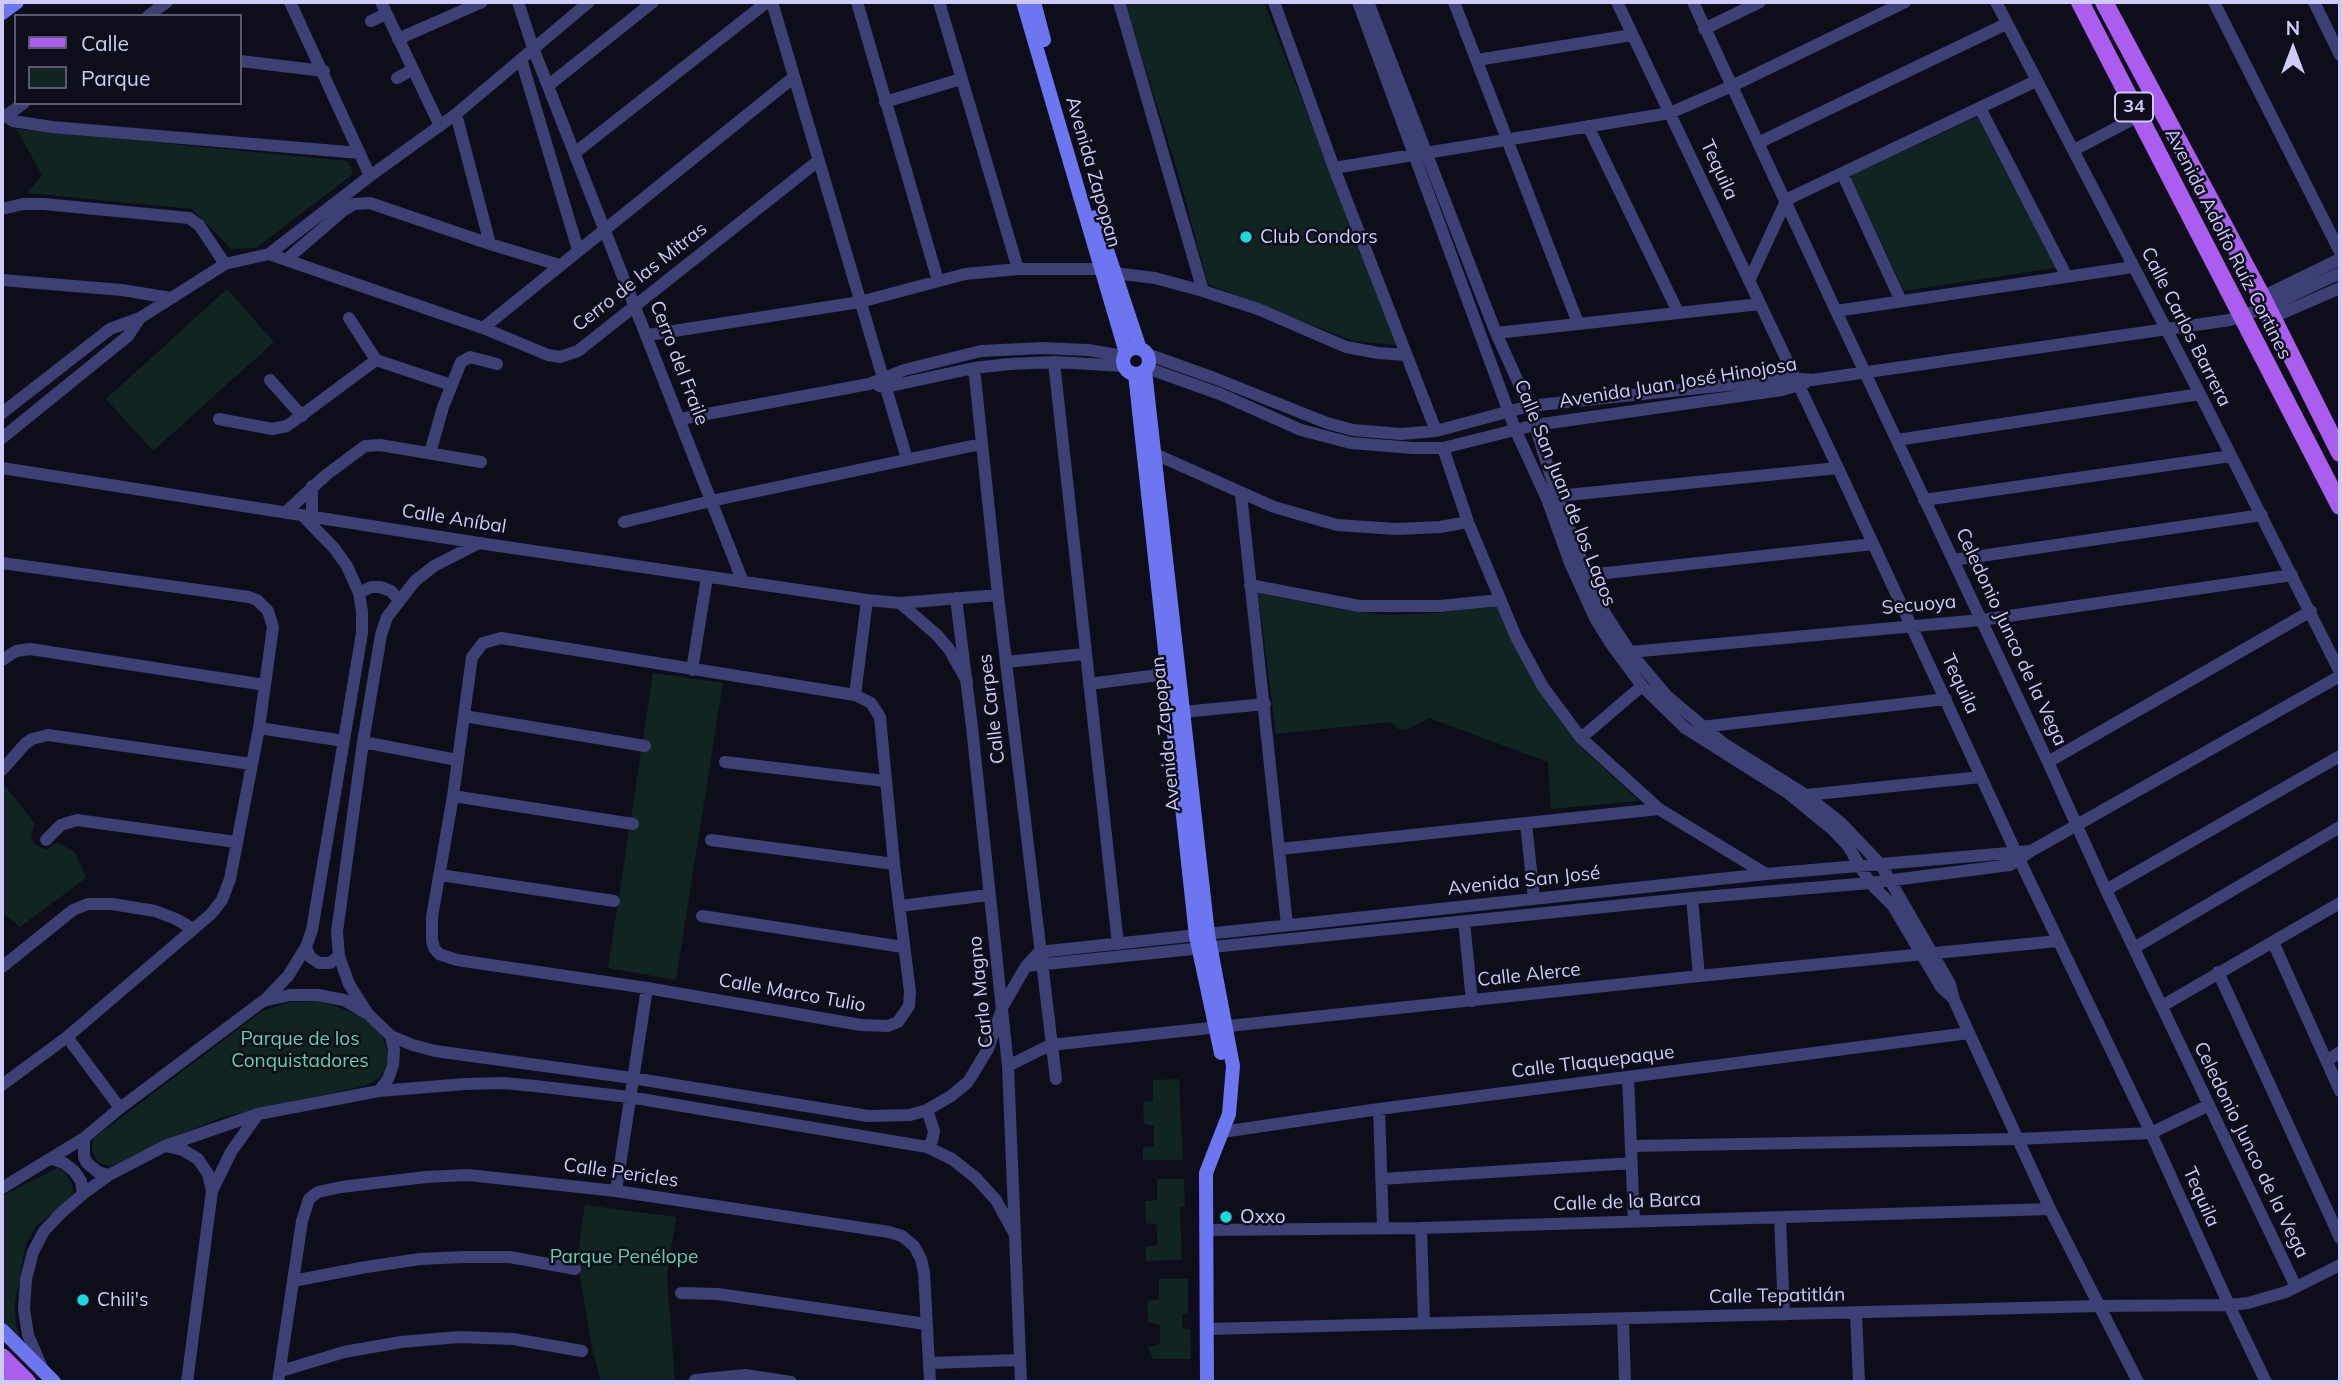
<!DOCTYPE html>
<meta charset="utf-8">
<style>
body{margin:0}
#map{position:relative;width:2342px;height:1384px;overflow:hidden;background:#0e0d1a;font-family:Mulish,sans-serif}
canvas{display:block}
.frame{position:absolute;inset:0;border:4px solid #cccbfa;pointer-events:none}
.legend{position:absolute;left:14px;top:14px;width:228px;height:91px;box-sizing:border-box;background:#0e0d1a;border:2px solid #5a5974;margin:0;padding:9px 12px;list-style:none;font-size:21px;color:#cccbfa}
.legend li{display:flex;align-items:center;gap:14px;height:35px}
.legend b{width:35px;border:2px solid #5a5974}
.north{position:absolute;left:2258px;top:14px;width:70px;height:70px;-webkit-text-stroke:5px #0e0d1a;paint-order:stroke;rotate:0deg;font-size:19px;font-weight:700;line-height:28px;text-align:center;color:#cccbfa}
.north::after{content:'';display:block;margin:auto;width:24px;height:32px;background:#cccbfa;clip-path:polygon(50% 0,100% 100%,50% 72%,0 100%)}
</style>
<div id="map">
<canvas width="2342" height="1384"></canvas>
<div class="frame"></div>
<ul class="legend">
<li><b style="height:9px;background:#aa5def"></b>Calle</li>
<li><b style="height:19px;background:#102421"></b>Parque</li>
</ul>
<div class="north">N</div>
</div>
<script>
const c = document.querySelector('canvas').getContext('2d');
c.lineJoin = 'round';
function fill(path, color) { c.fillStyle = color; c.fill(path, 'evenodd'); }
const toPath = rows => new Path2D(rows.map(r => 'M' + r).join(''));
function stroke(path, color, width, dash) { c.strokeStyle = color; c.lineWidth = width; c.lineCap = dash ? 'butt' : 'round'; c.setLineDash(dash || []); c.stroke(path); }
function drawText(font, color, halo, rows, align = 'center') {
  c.font = font + ' Mulish,sans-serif'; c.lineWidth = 5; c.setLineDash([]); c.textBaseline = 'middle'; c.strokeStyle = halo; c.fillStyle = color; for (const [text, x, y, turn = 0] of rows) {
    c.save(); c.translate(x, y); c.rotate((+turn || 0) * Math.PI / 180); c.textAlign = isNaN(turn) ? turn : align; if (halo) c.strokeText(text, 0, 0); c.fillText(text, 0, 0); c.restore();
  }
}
fill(toPath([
 [1125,2,1264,2,1397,345,1353,341,1208,284,1178,173],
 [1977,117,2056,268,1904,291,1850,176],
 [16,129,348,161,353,174,256,248,231,249,192,209,27,193,42,175],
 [227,289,274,342,153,451,106,399],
 [1258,593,1344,610,1386,615,1439,613,1498,605,1525,663,1580,746,1639,801,1551,809,1548,762,1429,718,1406,730,1398,729,1391,722,1276,734],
 [653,673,723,683,676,980,608,968],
 [2,782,35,824,31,835,34,844,46,850,57,842,75,852,86,878,20,927,2,912],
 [321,1001,359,1015,381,1033,389,1057,381,1077,364,1086,223,1117,166,1140,110,1167,98,1162,92,1151,93,1139,262,1011,290,1002],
 [1179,1079,1183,1160,1143,1160,1143,1147,1154,1146,1154,1126,1144,1124,1143,1102,1153,1101,1153,1080],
 [58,1168,65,1173,72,1183,73,1193,69,1200,36,1226,26,1244,15,1303,16,1326,24,1345,2,1323,2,1196],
 [1157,1179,1184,1179,1185,1206,1180,1207,1182,1260,1146,1261,1146,1247,1157,1245,1157,1225,1146,1223,1145,1201,1157,1200],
 [585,1205,676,1217,667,1275,675,1382,601,1382,592,1348,577,1260],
 [1159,1279,1188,1279,1188,1314,1182,1314,1182,1328,1190,1329,1191,1359,1153,1359,1148,1347,1160,1344,1160,1325,1148,1322,1147,1301,1159,1299]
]), '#102421');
stroke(toPath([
 [290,2,370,176],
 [381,2,440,126],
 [518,2,533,48,743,582],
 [772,2,907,459],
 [857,2,938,281],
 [939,2,1018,269],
 [1119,2,1203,291],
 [1274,2,1334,168,1436,431],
 [1358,2,1515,429,1547,499,1570,563,1595,618,1611,644,1642,686,1685,728,1788,793,1832,829,1848,846,1870,883,1893,906,1941,987,1954,999],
 [1368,2,1496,333,1529,406,1557,496,1593,590,1606,615,1630,652,1667,696,1723,743,1806,795,1841,823,1881,865,1950,984,1954,1000,1969,1033,2050,1209,2138,1382],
 [1454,2,1578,323],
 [1617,2,1838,468,2020,861,2151,1133,2229,1305,2266,1382],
 [1693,2,1836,311,2048,762,2106,890,2296,1287],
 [1996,2,2200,394,2340,672],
 [2214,2,2340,252],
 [2314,2,2340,55],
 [148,16,167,2],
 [371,21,386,14],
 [1704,29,1760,2],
 [398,39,482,2],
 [521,59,578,250],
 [1477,60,1632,35],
 [240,61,324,71],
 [397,78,412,70],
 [549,85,653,2],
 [885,102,961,79],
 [1980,108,2067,277],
 [2,114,13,121,52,127,360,153],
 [456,114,490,244],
 [4,117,24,103],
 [1588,126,1678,312],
 [1758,143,2006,24],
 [2074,150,2139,116],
 [576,152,767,2],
 [1334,168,1670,113,1732,86,1905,2],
 [1842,173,1901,301],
 [2,209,23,204,44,204,189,218,199,225,225,264],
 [269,254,483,328,548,355,560,357,578,351,818,161],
 [287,259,344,210,354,204,370,203,490,244,559,265],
 [1114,273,1155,278,1203,291,1258,309,1346,347,1378,353,1406,355],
 [2,280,122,290,171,298],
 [1749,281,1785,203,1792,197,2036,81],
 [2257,302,2262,297,2340,259],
 [1836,311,2133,267],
 [2266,317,2271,318,2340,288],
 [349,318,376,360,451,385],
 [483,328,794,77],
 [1496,333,1760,304],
 [648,335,860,302,965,274,1018,269,1101,269],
 [1147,354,1214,378,1327,423,1353,430,1401,434,1436,431,1529,406,1794,378,1812,380,2230,320,2267,307,2340,273],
 [1054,362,1118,944],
 [974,368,998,595,1056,1079],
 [1147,368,1220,394,1301,430,1351,443,1413,448,1443,448,1535,425,1782,390,1805,383],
 [270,380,302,416],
 [879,386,886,387,974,368,1010,364,1054,362,1124,366],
 [2,413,110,329,140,318,225,264,269,254,370,176,456,114,589,2],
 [219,419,272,429,287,426,376,360],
 [680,419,869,384,904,370,981,351,1042,348,1088,350,1124,356],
 [2,438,128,336,140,318],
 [1897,440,2200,394],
 [1443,448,1468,522,1516,637,1543,687,1581,738,1659,809,1766,874],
 [430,453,443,407,461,362,470,357,497,364],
 [1155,454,1274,507,1337,525,1396,529,1440,527,1468,522],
 [2,468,479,543,867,600,900,603,937,635,949,649,967,681],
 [1241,494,1287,925],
 [1557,496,1838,468],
 [1924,500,2231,456],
 [286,512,326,475,365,446,380,445,481,462],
 [312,517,312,486],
 [624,522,711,501,981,444],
 [1953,560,2262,515],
 [2,563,249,597,257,600,268,611,273,627,259,728,230,879,222,900,211,914,67,1037,2,1085],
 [1588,575,1873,544],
 [1250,585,1359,606,1440,606,1499,600],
 [359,593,371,587,380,587,391,591,399,600],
 [956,598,972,727,1008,1066,1021,1382],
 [900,603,998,595],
 [501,638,855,695,871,703,880,717,894,864,910,992,909,1006,898,1022,888,1026,861,1025,647,988,457,960,439,954,434,948,432,940,432,917,453,796,472,657,483,643,501,638],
 [1630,652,1981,620,2292,575],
 [2,660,16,651,30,649,265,685],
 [1006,662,1085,654],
 [692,670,707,577],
 [1089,684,1166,674],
 [855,695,867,600],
 [1183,712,1265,704],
 [464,716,645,746],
 [1701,727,1946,699],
 [259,728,344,741],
 [1581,738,1642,686],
 [363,742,457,760],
 [725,762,885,781],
 [2048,762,2311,611],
 [2,770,25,744,32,739,48,735,251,764],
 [1806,795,1981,777],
 [453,796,633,824],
 [1526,823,1534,899],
 [46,840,61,825,77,820,236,842],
 [711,840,894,864],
 [1280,849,1659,809],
 [440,875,614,901],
 [2106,890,2340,756],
 [1692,898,1699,976],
 [900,906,989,895],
 [702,916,903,947],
 [1464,921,1472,1001],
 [2273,942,2340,1091],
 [306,947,310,957,319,963,330,963,339,956],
 [2134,948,2340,827],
 [1026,966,1692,898,1870,883,2010,865,2031,851,2340,676],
 [2,967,73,910,88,904,112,904,155,911,176,919,193,929],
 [2218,972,2340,1238],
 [265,1000,288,976,306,947,312,930,362,633,362,612,359,593,347,566,334,548,302,515],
 [2162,1006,2340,903],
 [366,1011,349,984,339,956,337,932,363,742,381,635,387,617,415,581,434,566,479,543],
 [67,1037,120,1108],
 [2327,1061,2340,1052],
 [1008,1066,1050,1045,1699,976,2058,941],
 [1628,1077,1634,1220],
 [379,1091,388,1079,393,1065,394,1050,391,1036],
 [1379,1109,1383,1228],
 [1222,1132,1379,1109,1969,1033],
 [84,1138,84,1157,87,1163,98,1172,109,1175],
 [165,1146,183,1150,198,1159,208,1174,212,1191],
 [1632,1146,2018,1139,2151,1133,2207,1106],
 [927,1147,932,1141,934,1131,927,1110],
 [52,1159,64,1163,74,1171,81,1181,83,1194],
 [1381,1179,1632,1163],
 [2,1188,84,1138,120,1108,263,1001,290,995,318,995,344,1000,368,1014,391,1036,413,1045,435,1051,632,1078,868,1116,910,1115,927,1110,951,1096,968,1082,988,1049,1003,1006,1026,966,1039,952,1766,874,2031,851],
 [616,1191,647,988],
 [1780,1217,1784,1315],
 [1421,1228,1424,1323],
 [1205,1230,1421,1228,2050,1209],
 [293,1281,366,1267,420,1259,463,1257,510,1257,575,1269],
 [681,1293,718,1294,926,1324],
 [1856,1313,1859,1382],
 [1623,1319,1625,1382],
 [1207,1329,2098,1306,2229,1305,2248,1303,2286,1292,2340,1265],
 [930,1363,1020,1360],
 [43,1370,28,1335,24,1309,26,1279,33,1252,44,1231,61,1213,83,1194,109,1175,165,1146,258,1114,379,1091,465,1084,503,1083,535,1086,629,1097,927,1147,952,1159,976,1178,996,1200,1014,1233],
 [281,1371,344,1352,401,1342,459,1337,513,1339,582,1351],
 [695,1380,745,1375,791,1382],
 [187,1382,212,1191,231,1152,258,1114],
 [278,1382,302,1221,309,1199,318,1192,341,1187,426,1177,468,1175,616,1191,889,1232,902,1236,914,1246,921,1259,924,1272,930,1382]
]), '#3c4075', 12);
stroke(toPath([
 [1023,2,1126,353],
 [1034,2,1044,40],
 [2,13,17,2],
 [1096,217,1140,349],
 '1123 361a13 13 0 1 1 26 0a13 13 0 1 1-26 0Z',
 [1145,371,1208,934,1233,1066,1229,1114,1206,1173,1207,1382],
 [1135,374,1196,936,1221,1053],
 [2,1330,54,1382]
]), '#6c76f0', 14);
stroke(toPath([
 [2080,2,2340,506],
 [2104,2,2262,297,2340,453],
 [2,1357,27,1382],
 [2,1381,3,1382]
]), '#aa5def', 18);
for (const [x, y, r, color] of [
 [1246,237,7,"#16dbda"],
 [1226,1217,7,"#16dbda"],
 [83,1300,7,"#16dbda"]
]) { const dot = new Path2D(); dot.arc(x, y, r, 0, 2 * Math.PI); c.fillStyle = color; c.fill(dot); stroke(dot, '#0e0d1a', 2.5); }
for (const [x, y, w] of [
 [2134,107,38]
]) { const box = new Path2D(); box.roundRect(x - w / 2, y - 14.5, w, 29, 5); c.fillStyle = '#0e0d1a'; c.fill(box); stroke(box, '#cccbfa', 2); }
drawText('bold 18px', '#cccbfa', null, [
 ["34",2134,107]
]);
drawText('19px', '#cccbfa', '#0e0d1a', [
 ["Tequila",1719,170,65],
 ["Avenida Zapopan",1093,172,74],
 ["Avenida Adolfo Ruíz Cortines",2228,244,63],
 ["Cerro de las Mitras",640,277,-38],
 ["Calle Carlos Barrera",2186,327,63],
 ["Cerro del Fraile",679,363,69],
 ["Avenida Juan José Hinojosa",1678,383,-9],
 ["Calle San Juan de los Lagos",1565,493,68],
 ["Calle Aníbal",454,519,9],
 ["Secuoya",1919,605,-5],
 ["Celedonio Junco de la Vega",2011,637,65],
 ["Tequila",1960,684,65],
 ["Calle Carpes",992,709,-97],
 ["Avenida Zapopan",1166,734,-96],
 ["Avenida San José",1524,881,-6],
 ["Calle Alerce",1529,975,-6],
 ["Carlo Magno",981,992,-96],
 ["Calle Marco Tulio",792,993,10],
 ["Calle Tlaquepaque",1593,1062,-7],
 ["Celedonio Junco de la Vega",2251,1150,64],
 ["Calle Pericles",621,1173,8],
 ["Tequila",2201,1197,66],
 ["Calle de la Barca",1627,1202,-2],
 ["Calle Tepatitlán",1777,1296,-1]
]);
drawText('19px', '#cccbfa', '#0e0d1a', [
 ["Club Condors",1260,237],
 ["Oxxo",1240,1217],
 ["Chili's",97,1300]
], 'left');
drawText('19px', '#60d1a9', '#0e0d1a', [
 ["Parque de los",300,1039],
 ["Conquistadores",300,1061],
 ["Parque Penélope",624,1257]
]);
</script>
